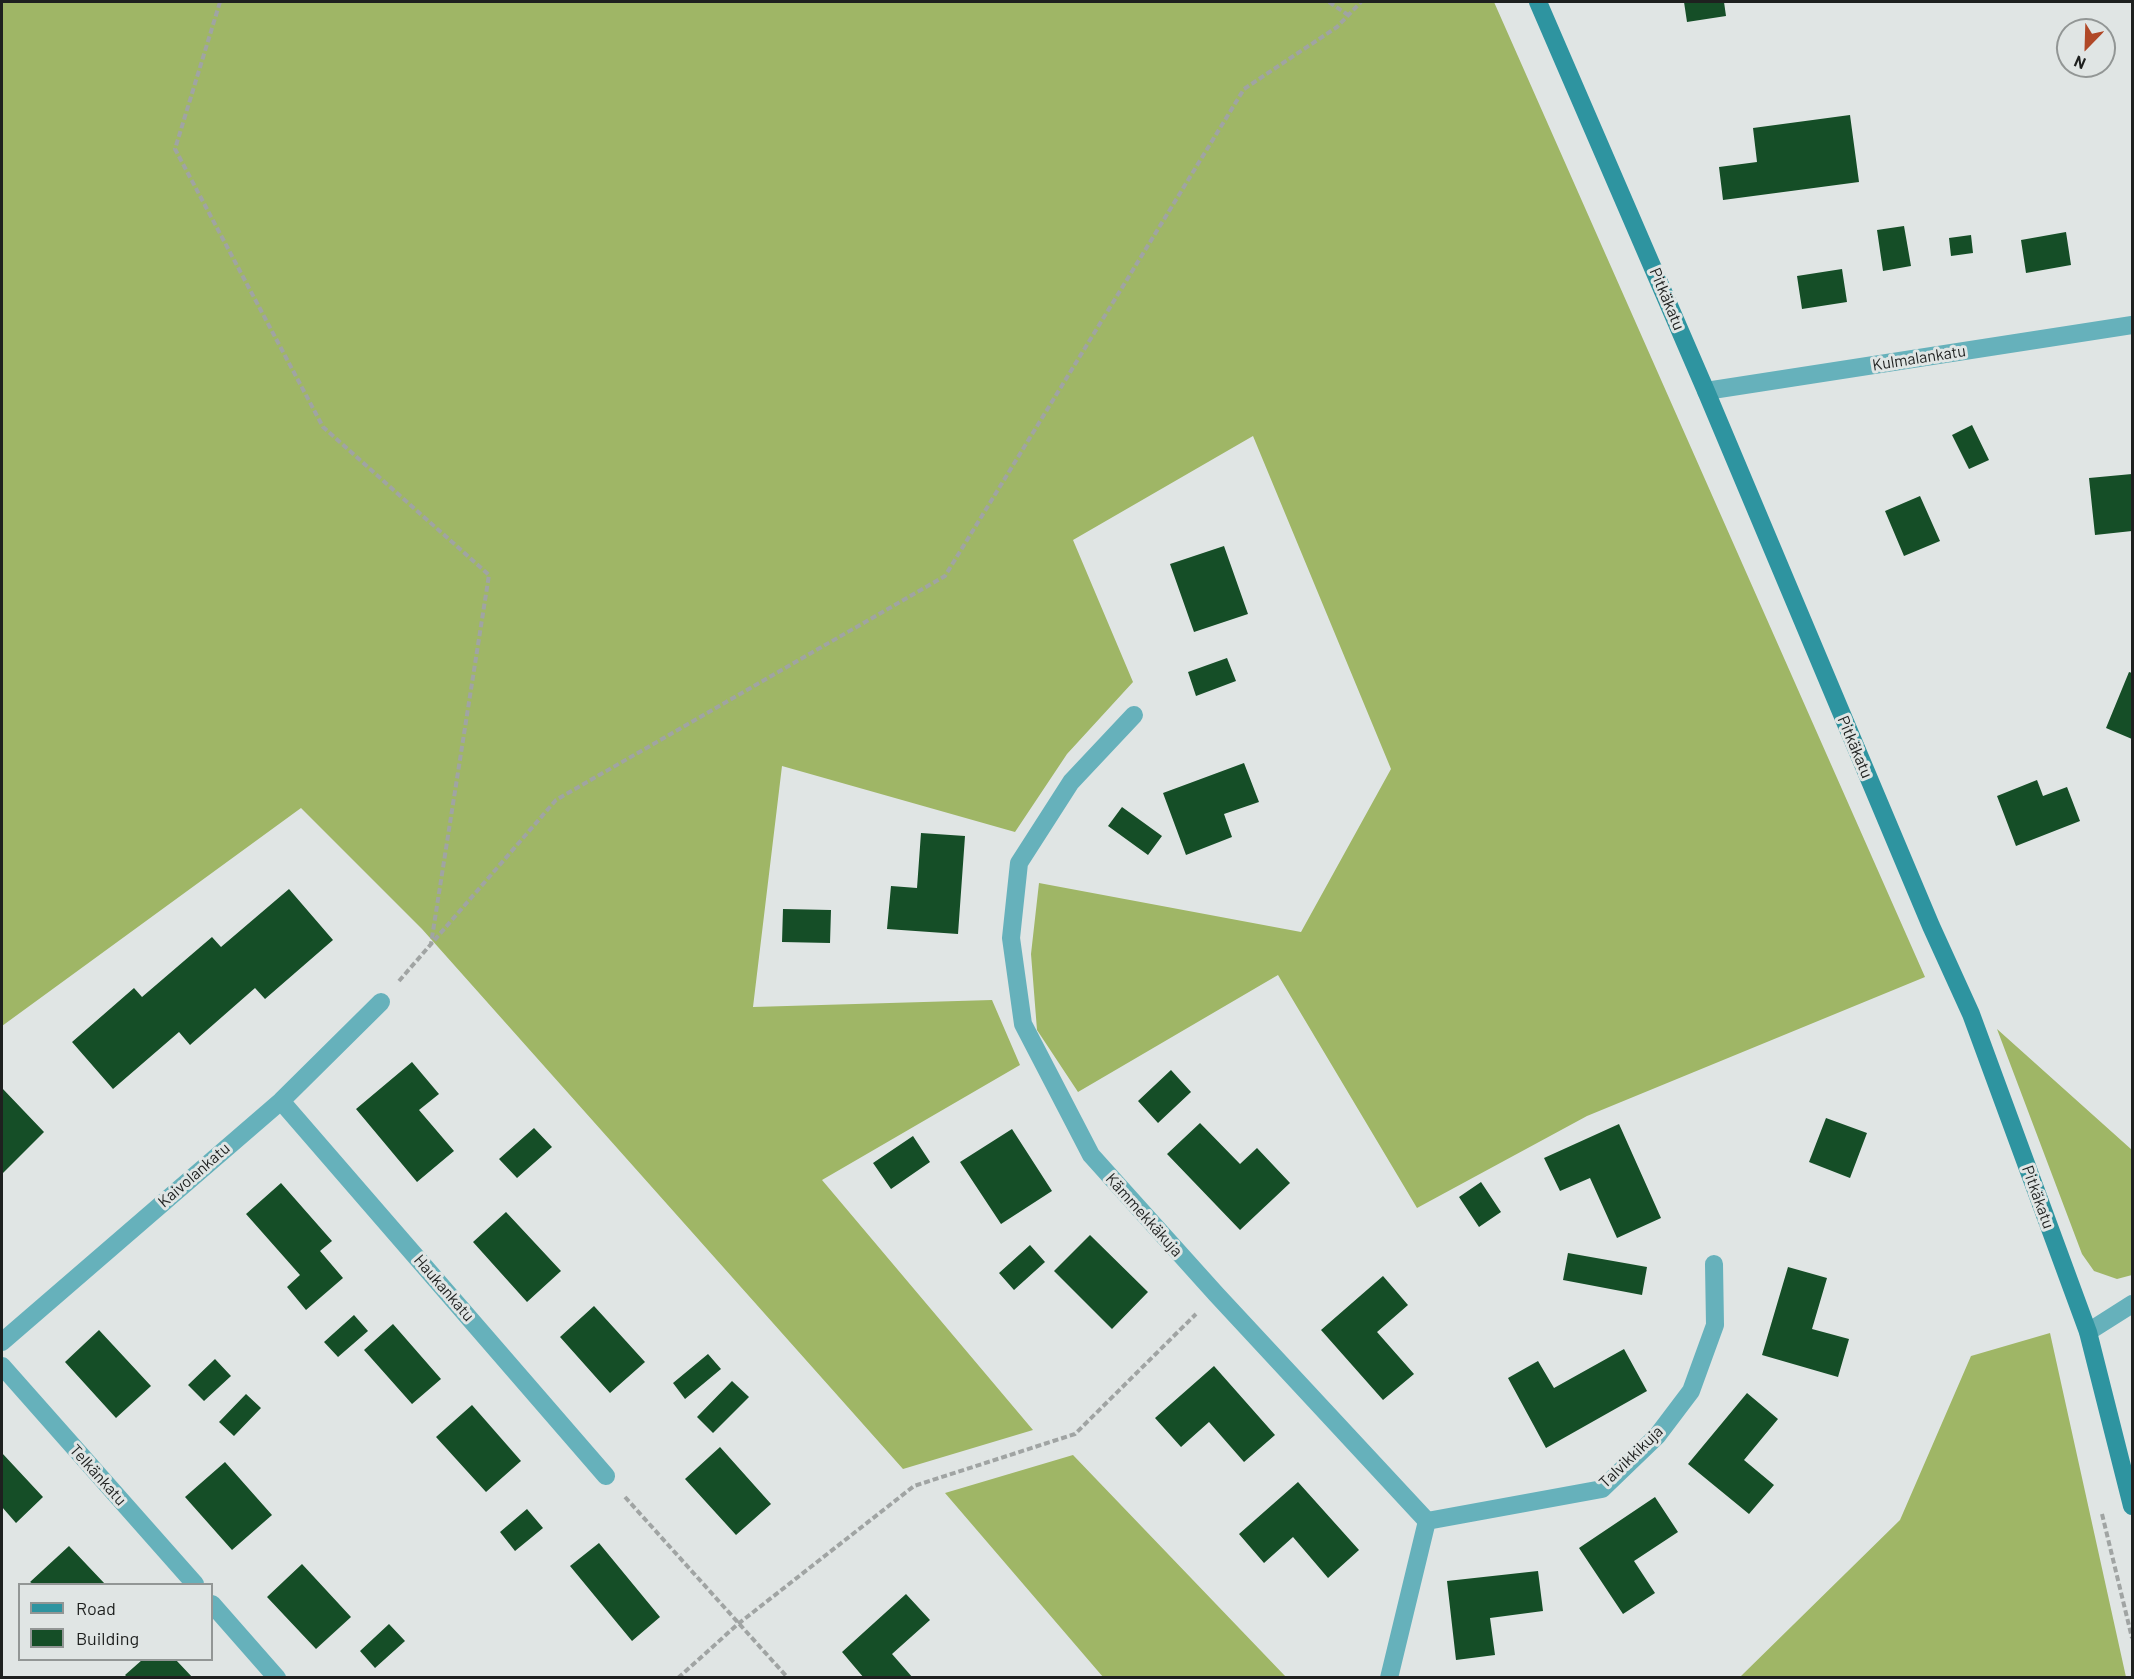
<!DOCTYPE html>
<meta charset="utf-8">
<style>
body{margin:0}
#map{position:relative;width:2134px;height:1679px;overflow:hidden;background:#e0e5e4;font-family:Barlow,sans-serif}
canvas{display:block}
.frame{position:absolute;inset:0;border:3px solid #1e201f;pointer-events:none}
.legend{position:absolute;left:18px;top:1583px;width:195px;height:78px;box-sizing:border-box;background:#e0e5e4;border:2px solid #929695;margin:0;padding:8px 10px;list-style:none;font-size:18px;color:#1e201f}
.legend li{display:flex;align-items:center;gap:12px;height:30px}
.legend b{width:30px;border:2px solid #929695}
.north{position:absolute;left:2056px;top:18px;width:60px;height:60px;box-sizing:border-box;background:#e0e5e4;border:2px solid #929695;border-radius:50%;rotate:203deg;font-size:16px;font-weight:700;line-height:24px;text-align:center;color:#1e201f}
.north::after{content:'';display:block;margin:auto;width:21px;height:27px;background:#b04827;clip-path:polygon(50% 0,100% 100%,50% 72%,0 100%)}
</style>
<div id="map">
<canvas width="2134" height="1679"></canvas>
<div class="frame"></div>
<ul class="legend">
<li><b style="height:8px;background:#2e94a0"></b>Road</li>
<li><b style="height:16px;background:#154e27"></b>Building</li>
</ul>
<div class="north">N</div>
</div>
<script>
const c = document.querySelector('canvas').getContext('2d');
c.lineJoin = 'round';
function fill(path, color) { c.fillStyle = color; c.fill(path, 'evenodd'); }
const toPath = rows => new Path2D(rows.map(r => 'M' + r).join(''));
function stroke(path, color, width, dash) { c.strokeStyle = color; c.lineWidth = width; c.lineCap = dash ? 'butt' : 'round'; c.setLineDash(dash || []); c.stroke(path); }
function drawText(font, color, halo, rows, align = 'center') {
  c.font = font + ' Barlow,sans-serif'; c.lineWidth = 6; c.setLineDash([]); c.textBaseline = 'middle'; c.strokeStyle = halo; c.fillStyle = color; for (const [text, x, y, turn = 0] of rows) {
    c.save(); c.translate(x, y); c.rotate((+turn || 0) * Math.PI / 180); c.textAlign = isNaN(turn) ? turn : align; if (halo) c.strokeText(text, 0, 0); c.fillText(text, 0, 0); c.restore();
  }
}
fill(toPath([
 [2,2,1494,2,1925,977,1587,1116,1417,1208,1278,975,1078,1092,1037,1030,1031,954,1039,883,1301,932,1391,769,1253,436,1073,540,1133,682,1067,754,1015,832,782,766,753,1007,992,1000,1020,1065,822,1180,1033,1430,903,1469,422,929,301,808,2,1026],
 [1997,1029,2132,1150,2132,1275,2117,1279,2094,1271,2082,1254],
 [2050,1333,2126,1677,1740,1677,1900,1520,1971,1356],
 [1073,1455,1286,1677,1103,1677,945,1493]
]), '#9fb666');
fill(toPath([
 [1684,2,1724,2,1726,16,1687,22],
 [1850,115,1859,182,1723,200,1719,167,1757,162,1753,128],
 [1904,226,1911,266,1883,271,1877,230],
 [2066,232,2071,265,2026,273,2021,240],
 [1971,235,1973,253,1951,256,1949,238],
 [1842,269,1847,302,1802,309,1797,276],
 [1972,425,1989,460,1969,469,1952,435],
 [2132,474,2132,531,2095,535,2089,478],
 [1920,496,1940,541,1904,556,1885,511],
 [1224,546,1248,614,1194,632,1170,564],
 [1227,658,1236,681,1196,696,1188,672],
 [2129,672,2132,673,2132,739,2106,728],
 [1244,763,1259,802,1224,814,1232,837,1186,855,1163,793],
 [2037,780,2043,796,2067,787,2080,821,2016,846,1997,796],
 [1122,807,1162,836,1148,855,1108,826],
 [921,833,965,836,958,934,887,929,891,886,917,888],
 [289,889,333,940,265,999,255,988,190,1045,179,1032,113,1089,72,1042,134,988,142,997,212,937,221,947],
 [783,909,831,910,830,943,782,942],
 [412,1062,439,1094,419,1110,454,1151,417,1182,356,1109],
 [1171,1070,1191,1092,1158,1123,1138,1101],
 [2,1088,44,1132,2,1174],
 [1826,1118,1867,1133,1850,1178,1809,1162],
 [1200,1123,1240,1164,1257,1148,1290,1183,1240,1230,1167,1154],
 [1619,1124,1661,1218,1617,1238,1590,1178,1560,1191,1544,1158],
 [534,1128,552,1147,517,1178,499,1159],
 [1012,1129,1052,1191,1001,1224,960,1162],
 [913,1136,930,1162,891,1189,873,1163],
 [1481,1182,1501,1212,1479,1227,1459,1197],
 [281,1183,332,1241,320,1251,343,1278,306,1310,287,1287,300,1275,246,1214],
 [506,1212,561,1271,527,1302,473,1242],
 [1090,1235,1148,1292,1112,1329,1054,1271],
 [1030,1245,1045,1262,1014,1290,999,1273],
 [1568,1253,1647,1267,1642,1295,1563,1280],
 [1788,1267,1827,1278,1812,1329,1849,1339,1838,1377,1762,1355],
 [1383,1276,1408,1305,1377,1332,1414,1374,1383,1400,1321,1330],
 [594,1306,645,1362,610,1393,560,1337],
 [354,1315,368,1331,338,1357,324,1342],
 [393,1324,441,1379,412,1404,364,1350],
 [99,1330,151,1386,116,1418,65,1362],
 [1624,1349,1647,1391,1546,1448,1508,1378,1538,1361,1554,1388],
 [708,1354,721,1369,685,1399,673,1383],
 [215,1359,231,1376,204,1401,188,1385],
 [1214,1366,1275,1435,1244,1462,1209,1422,1181,1447,1155,1418],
 [732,1381,749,1397,713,1433,697,1417],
 [1747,1393,1778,1419,1744,1460,1774,1485,1749,1514,1688,1464],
 [246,1394,261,1408,234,1436,219,1422],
 [472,1405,521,1461,486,1492,436,1437],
 [720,1447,771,1504,736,1535,685,1479],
 [2,1453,43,1497,16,1523,2,1507],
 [225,1462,272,1515,232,1550,185,1497],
 [1298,1482,1359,1550,1328,1578,1293,1537,1264,1563,1239,1534],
 [1655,1497,1678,1532,1634,1561,1655,1593,1623,1614,1579,1548],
 [527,1509,543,1528,515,1551,500,1532],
 [599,1543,660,1617,632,1641,570,1566],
 [69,1546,105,1584,33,1584,30,1582],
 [302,1564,351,1617,316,1649,267,1597],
 [1538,1571,1543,1611,1490,1618,1495,1655,1456,1660,1447,1581],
 [906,1594,930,1620,892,1654,913,1678,864,1678,842,1652],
 [389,1624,405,1641,375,1668,360,1651],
 [142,1660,176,1660,193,1678,128,1678,125,1675]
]), '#154e27');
stroke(toPath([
 [220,2,175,149,323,427,489,575,431,944],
 [1329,2,1348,15],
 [399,981,556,800,945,576,1244,89,1337,27,1361,2],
 [625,1497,788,1678],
 [2102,1514,2132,1638],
 [678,1678,738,1624,914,1486,1075,1434,1196,1314]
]), '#a0a4a3', 4, [6, 3]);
stroke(toPath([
 [1706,391,2132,325],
 [1134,715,1071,782,1019,863,1011,938,1023,1024,1091,1155,1216,1294,1427,1521,1389,1678],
 [281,1101,606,1476],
 [2088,1332,2132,1304],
 [2,1342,281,1101,381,1002],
 [2,1366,195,1584],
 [1427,1521,1602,1489,1657,1436,1691,1391,1715,1325,1714,1264],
 [212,1604,277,1678]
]), '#66b1bb', 18);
stroke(toPath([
 [1538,2,1706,391,1931,926,1971,1014,2088,1332,2132,1506]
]), '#2e94a0', 18);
drawText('16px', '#1e201f', '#e0e5e4', [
 ["Pitkäkatu",1667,299,67],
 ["Kulmalankatu",1919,358,-9],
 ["Pitkäkatu",1855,747,67],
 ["Kaivolankatu",194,1175,-41],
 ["Pitkäkatu",2038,1197,70],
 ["Kämmekkäkuja",1144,1215,48],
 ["Haukankatu",444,1288,49],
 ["Talvikkikuja",1631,1457,-44],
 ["Telkänkatu",98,1475,48]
]);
</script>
